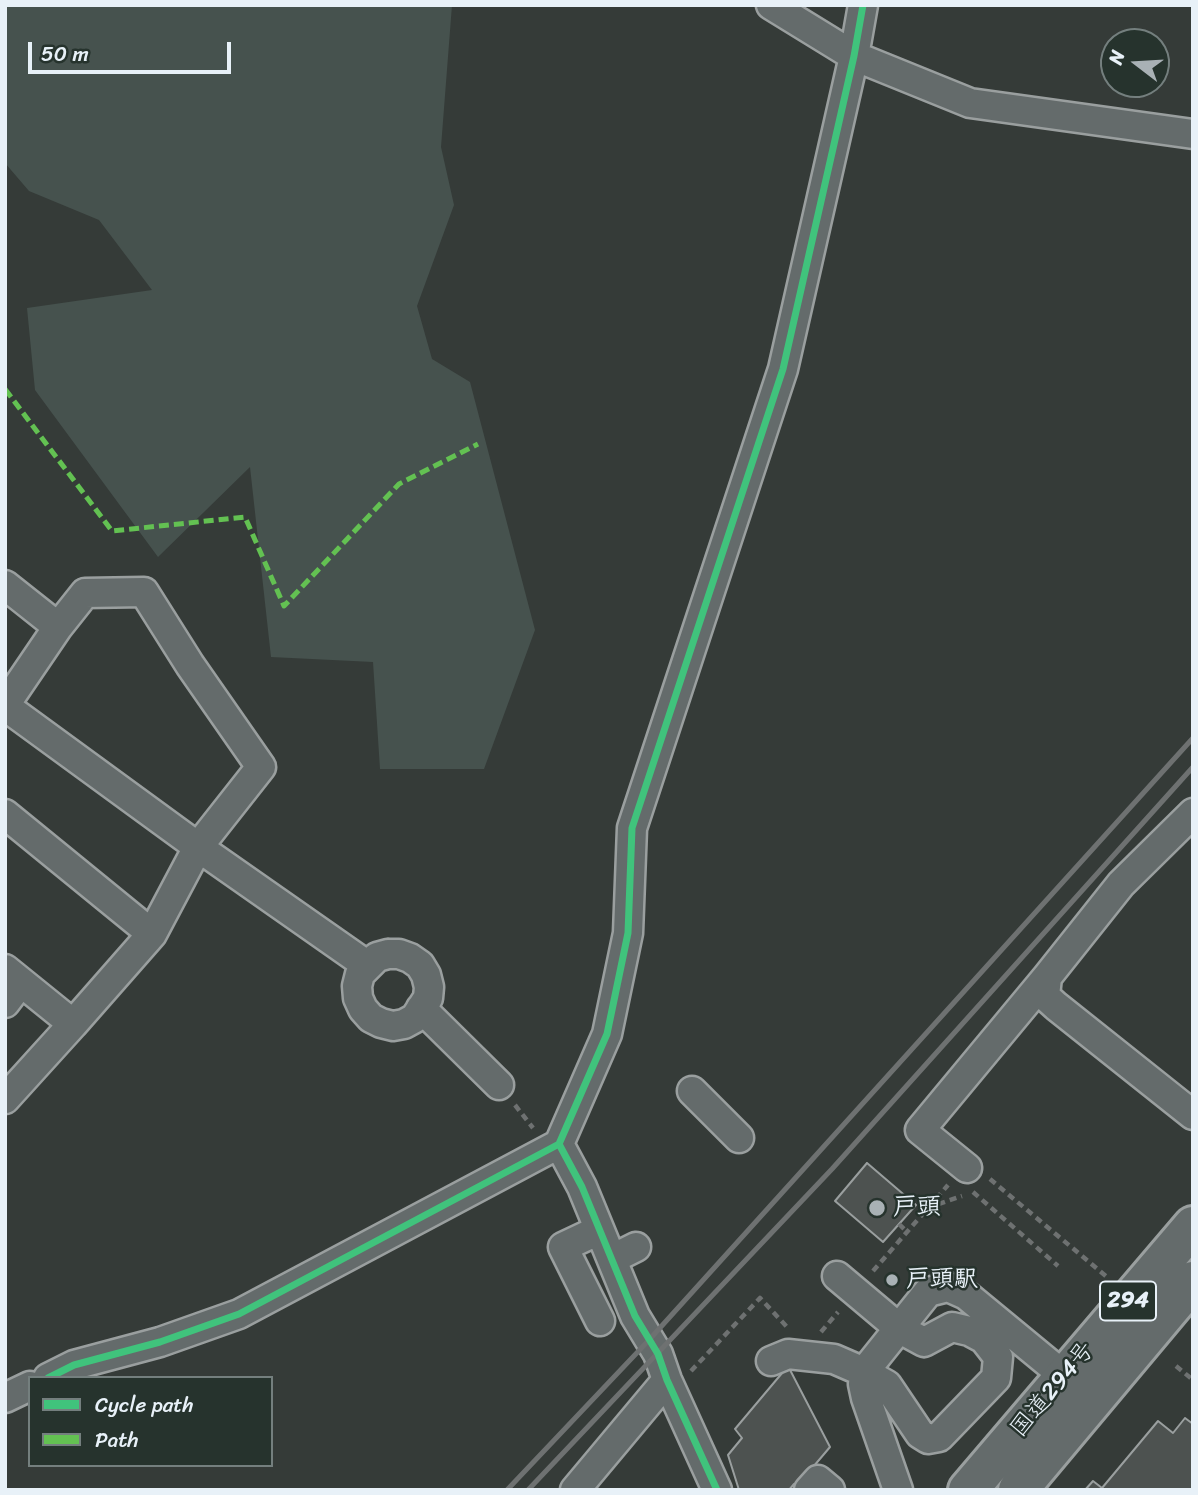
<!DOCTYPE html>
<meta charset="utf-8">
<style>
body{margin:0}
#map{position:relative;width:1198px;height:1495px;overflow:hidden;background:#353b38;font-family:Sriracha,sans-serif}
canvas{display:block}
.frame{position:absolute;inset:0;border:7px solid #e8f1f8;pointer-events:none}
.legend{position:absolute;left:28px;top:1376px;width:245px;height:91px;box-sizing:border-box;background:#26332d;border:2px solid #747f7e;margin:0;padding:9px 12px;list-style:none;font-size:21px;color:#e8f1f8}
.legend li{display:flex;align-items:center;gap:14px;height:35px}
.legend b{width:35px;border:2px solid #747f7e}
.north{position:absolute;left:1100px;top:28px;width:70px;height:70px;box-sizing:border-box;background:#26332d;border:2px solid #747f7e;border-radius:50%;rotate:287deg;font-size:19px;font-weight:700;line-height:28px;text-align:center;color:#e8f1f8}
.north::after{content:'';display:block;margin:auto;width:24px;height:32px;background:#a9b1b5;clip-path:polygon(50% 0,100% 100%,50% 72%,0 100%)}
.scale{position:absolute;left:28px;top:42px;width:203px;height:32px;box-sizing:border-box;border:4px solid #e8f1f8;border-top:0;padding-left:9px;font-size:21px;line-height:24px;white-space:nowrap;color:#e8f1f8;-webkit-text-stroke:5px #26332d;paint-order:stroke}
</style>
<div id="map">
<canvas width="1198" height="1495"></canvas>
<div class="frame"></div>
<ul class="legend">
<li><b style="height:9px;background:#40c37c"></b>Cycle path</li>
<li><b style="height:9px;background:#63c152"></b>Path</li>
</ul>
<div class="north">N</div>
<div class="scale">50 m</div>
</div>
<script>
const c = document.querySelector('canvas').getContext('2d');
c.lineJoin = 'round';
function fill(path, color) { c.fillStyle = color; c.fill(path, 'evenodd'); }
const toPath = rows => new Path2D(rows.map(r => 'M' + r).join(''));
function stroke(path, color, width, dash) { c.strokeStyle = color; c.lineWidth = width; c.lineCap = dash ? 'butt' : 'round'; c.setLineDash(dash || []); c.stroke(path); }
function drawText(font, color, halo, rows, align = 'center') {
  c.font = font + ' Sriracha,"Klee One",sans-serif'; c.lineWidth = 5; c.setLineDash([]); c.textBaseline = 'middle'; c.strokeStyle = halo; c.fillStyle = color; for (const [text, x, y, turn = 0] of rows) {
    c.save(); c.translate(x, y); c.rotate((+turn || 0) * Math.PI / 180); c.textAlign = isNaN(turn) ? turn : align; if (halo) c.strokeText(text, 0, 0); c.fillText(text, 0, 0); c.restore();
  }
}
fill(toPath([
 [5,5,452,5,441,147,454,205,417,306,432,359,470,382,535,630,484,769,380,769,373,662,271,657,250,467,158,557,35,390,27,308,152,290,99,220,29,191,5,163]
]), '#46524e');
const building = toPath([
 [867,1163,916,1205,883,1242,835,1201,867,1163],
 [788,1366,830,1447,797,1486,794,1484,789,1490,739,1490,728,1455,742,1438,735,1429,788,1366],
 [1185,1418,1193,1424,1193,1490,1085,1490,1093,1481,1102,1488,1158,1421,1173,1433,1185,1418]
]);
fill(building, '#4d5250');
stroke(building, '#9a9f9f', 2);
const minor = toPath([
 [771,5,854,56,970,103,1193,134],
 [5,585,58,627],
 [5,705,58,627,85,593,144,592,190,665,261,767,198,847,152,934,73,1024,5,969],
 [5,706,198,847,368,966],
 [1193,813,1121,884,1047,977,1045,996,1056,1006,1193,1115],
 [5,814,152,934],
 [388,954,399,954,410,958,420,965,426,975,429,987,428,998,415,1018,404,1024,393,1026,381,1023,371,1018,363,1009,358,998,357,986,360,974,377,957,388,954],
 [5,1003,21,982],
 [421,1008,499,1085],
 [692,1091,739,1138],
 [5,1099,73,1024],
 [559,1144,607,1034,628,933,632,828,783,369,854,56,863,5],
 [967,1168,920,1130,1047,977],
 [599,1230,563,1247,600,1321],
 [612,1259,636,1247],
 [771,1361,788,1354,834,1359,864,1372,887,1385,920,1434,928,1439,939,1437,996,1378,998,1357,984,1339,969,1331,952,1327,924,1342,900,1329,837,1276],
 [48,1378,74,1365,160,1342,239,1314,559,1144,582,1187,635,1316,658,1354,667,1380,717,1490],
 [5,1398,30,1386],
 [575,1490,667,1380],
 [809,1490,818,1480,830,1490],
 [898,1490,866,1398,863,1384,864,1372,928,1292,948,1287,966,1295,1080,1389]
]);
const highway = toPath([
 [968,1490,1193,1226],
 [1018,1490,1193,1281]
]);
stroke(minor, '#9a9f9f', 33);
stroke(highway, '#9a9f9f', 44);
stroke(toPath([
 [515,1105,533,1128],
 [990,1179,1107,1277],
 [973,1192,1058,1266],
 [927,1208,962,1196],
 [899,1224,907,1232],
 [873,1271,948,1185],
 [821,1332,838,1312],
 [1176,1366,1193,1380],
 [691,1371,760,1298,788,1328]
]), '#6e7171', 4.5, [7, 5]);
stroke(minor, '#646b6b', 28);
stroke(highway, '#646b6b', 38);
stroke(toPath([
 [507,1490,649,1340,1193,738],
 [528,1490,832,1169,1193,767]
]), '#6e7171', 5);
stroke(toPath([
 [5,389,112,531,245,517,284,606,399,484,478,444]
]), '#63c152', 5, [10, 5]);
stroke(toPath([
 [559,1144,607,1034,628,933,632,828,783,369,854,56,863,5],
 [48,1378,74,1365,160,1342,239,1314,559,1144,582,1187,635,1316,658,1354,667,1380,717,1490]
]), '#40c37c', 7);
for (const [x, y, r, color] of [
 [877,1208,9,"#a9b1b5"],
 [892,1280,7,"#a9b1b5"]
]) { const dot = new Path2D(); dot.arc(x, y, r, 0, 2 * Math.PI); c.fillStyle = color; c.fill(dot); stroke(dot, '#26332d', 2.5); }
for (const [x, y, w] of [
 [1128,1301,56]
]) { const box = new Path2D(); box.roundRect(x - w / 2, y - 19.5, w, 39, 5); c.fillStyle = '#26332d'; c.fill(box); stroke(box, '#e8f1f8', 2); }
drawText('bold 23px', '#e8f1f8', null, [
 ["294",1128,1301]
]);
drawText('bold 24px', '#e8f1f8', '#26332d', [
 ["戸頭",893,1208],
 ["戸頭駅",906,1280]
], 'left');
drawText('24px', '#e8f1f8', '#26332d', [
 ["国道294号",1053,1390,-50]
]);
</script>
